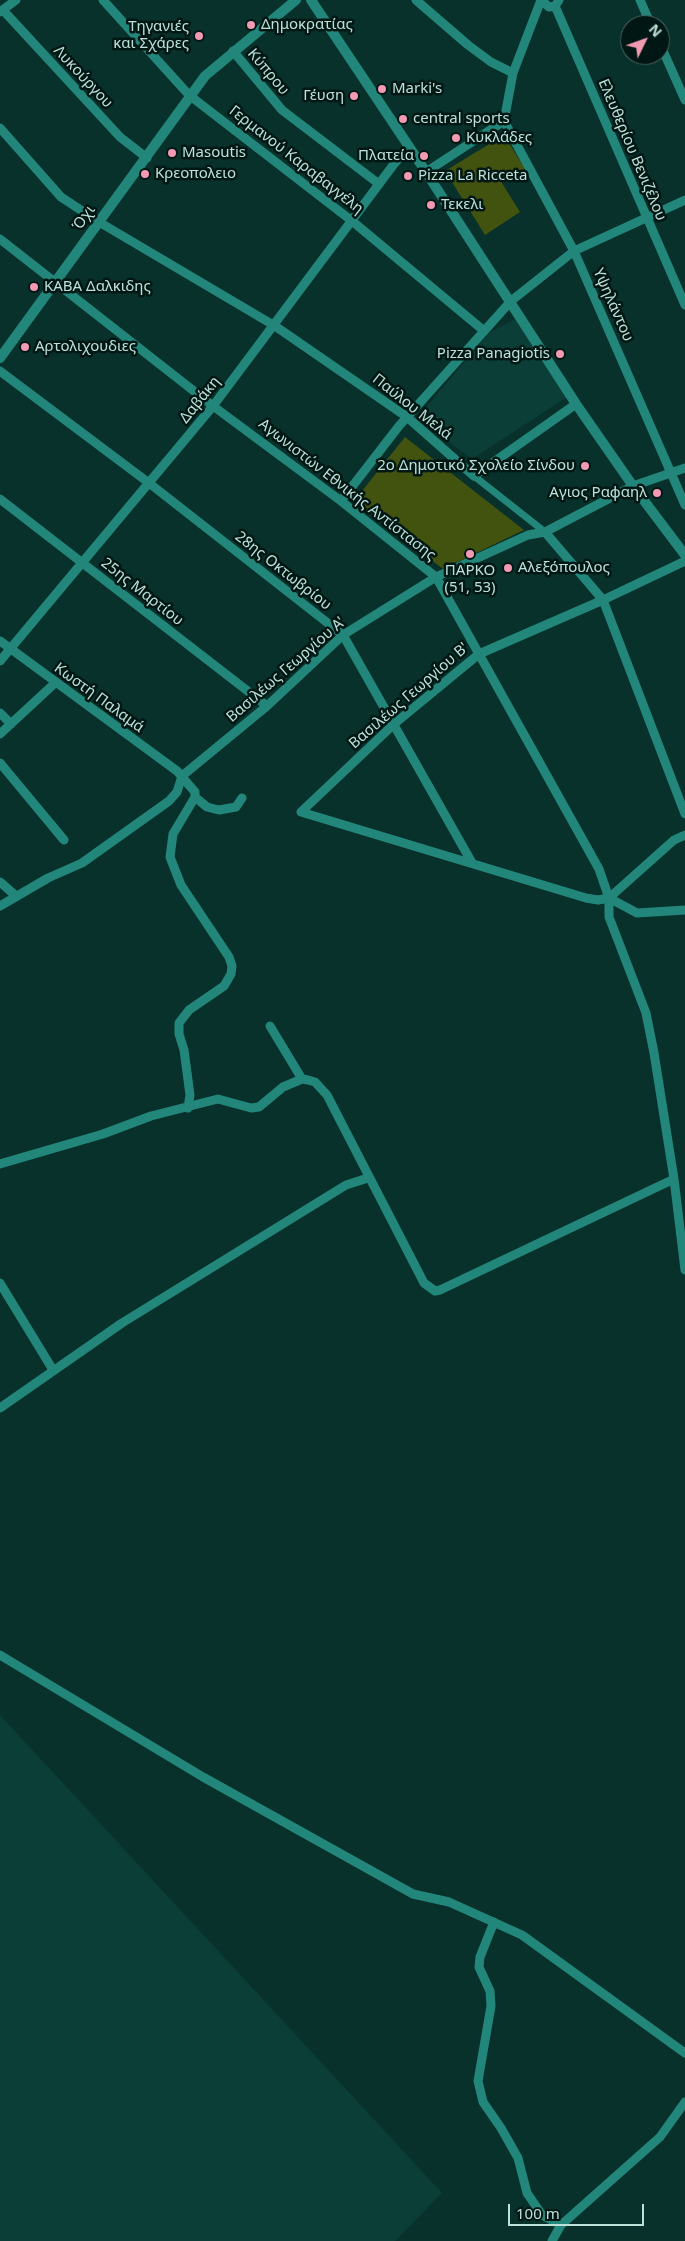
<!DOCTYPE html>
<meta charset="utf-8">
<style>
body{margin:0}
#map{position:relative;width:685px;height:2241px;overflow:hidden;background:#08312b;font-family:"Noto Sans",sans-serif}
canvas{display:block}
.north{position:absolute;left:620px;top:15px;width:50px;height:50px;box-sizing:border-box;background:#001714;border:1px solid #4c6763;border-radius:50%;rotate:48deg;font-size:14px;font-weight:700;line-height:20px;text-align:center;color:#bde0d9}
.north::after{content:'';display:block;margin:auto;width:18px;height:22px;background:#f19ab1;clip-path:polygon(50% 0,100% 100%,50% 72%,0 100%)}
.scale{position:absolute;left:508px;top:2204px;width:136px;height:22px;box-sizing:border-box;border:2px solid #bde0d9;border-top:0;padding-left:6px;font-size:15px;line-height:18px;white-space:nowrap;color:#bde0d9;-webkit-text-stroke:4px #001714;paint-order:stroke}
</style>
<div id="map">
<canvas width="685" height="2241"></canvas>
<div class="north">N</div>
<div class="scale">100 m</div>
</div>
<script>
const c = document.querySelector('canvas').getContext('2d');
c.lineJoin = 'round';
function fill(path, color) { c.fillStyle = color; c.fill(path, 'evenodd'); }
const toPath = rows => new Path2D(rows.map(r => 'M' + r).join(''));
function stroke(path, color, width, dash) { c.strokeStyle = color; c.lineWidth = width; c.lineCap = dash ? 'butt' : 'round'; c.setLineDash(dash || []); c.stroke(path); }
function drawText(font, color, halo, rows, align = 'center') {
  c.font = font + ' "Noto Sans",sans-serif'; c.lineWidth = 5; c.setLineDash([]); c.textBaseline = 'middle'; c.strokeStyle = halo; c.fillStyle = color; for (const [text, x, y, turn = 0] of rows) {
    c.save(); c.translate(x, y); c.rotate((+turn || 0) * Math.PI / 180); c.textAlign = isNaN(turn) ? turn : align; if (halo) c.strokeText(text, 0, 0); c.fillText(text, 0, 0); c.restore();
  }
}
fill(toPath([
 [515,319,567,397,472,459,417,418,489,333],
 [0,1715,442,2193,395,2241,0,2241]
]), '#0c3e38');
fill(toPath([
 [504,135,525,169,502,183,520,212,485,235,445,171],
 [405,437,524,530,443,569,354,501]
]), '#42520f');
stroke(toPath([
 [474,476,545,532]
]), '#22877a', 7);
stroke(toPath([
 [103,0,189,95,352,221,483,330],
 [416,0,468,45,491,62,513,73],
 [559,0,555,6,549,7,541,0,513,73,504,121,574,251,685,505],
 [640,0,651,25],
 [555,6,685,305],
 [3,10,120,137,147,158],
 [0,12,16,0],
 [660,44,685,100],
 [233,51,282,110,379,184],
 [0,128,61,197,99,222,275,326,407,417,474,476,576,404],
 [426,172,504,121],
 [0,239,213,406,341,501,436,577,599,869,609,898,609,917,646,1013,654,1053,674,1179,685,1270],
 [0,371,149,483,343,635,471,861],
 [0,499,267,706],
 [341,501,399,426,511,301,574,251,685,200],
 [545,532,603,600,685,814],
 [0,641,177,771,195,792,195,797,173,834,170,857,181,885,229,957,232,966,231,974,224,986,189,1010,179,1023,179,1034,184,1050,190,1095,188,1108],
 [0,661,213,406,394,164,409,147],
 [0,713,11,724],
 [0,734,55,683],
 [0,763,64,840],
 [182,776,267,706,343,635,436,577,528,535,545,532,633,486,685,468],
 [195,797,207,807,219,810,236,807,242,798],
 [301,812,394,724,479,654,603,600,685,561],
 [301,812,586,898,598,900,609,898,637,913,685,910],
 [0,882,16,896],
 [609,898,674,840,685,835],
 [0,906,48,878,82,863,169,801,177,792,182,776],
 [270,1026,302,1079],
 [0,1164,103,1134,151,1116,206,1102,218,1099,251,1108,259,1107,283,1087,302,1079,308,1080,315,1082,327,1095,424,1283,435,1291,440,1290,674,1179],
 [0,1283,53,1370],
 [0,1408,122,1323,346,1185,368,1178],
 [0,1655,203,1777,413,1894,449,1902,522,1935,685,2053],
 [494,1922,480,1957,479,1967,490,1991,491,2006,478,2081,483,2102,501,2128,518,2158,527,2193,542,2215,561,2225,660,2137,685,2102],
 [552,2241,561,2225]
]), '#22877a', 9);
stroke(toPath([
 [311,0,426,172,576,404,633,486,685,555],
 [0,358,205,76,296,0]
]), '#22877a', 10);
for (const [x, y, r, color] of [
 [251,25,5,"#f19ab1"],
 [199,36,5,"#f19ab1"],
 [382,89,5,"#f19ab1"],
 [354,96,5,"#f19ab1"],
 [403,119,5,"#f19ab1"],
 [456,138,5,"#f19ab1"],
 [172,153,5,"#f19ab1"],
 [424,156,5,"#f19ab1"],
 [145,174,5,"#f19ab1"],
 [408,176,5,"#f19ab1"],
 [431,205,5,"#f19ab1"],
 [34,287,5,"#f19ab1"],
 [25,347,5,"#f19ab1"],
 [560,354,5,"#f19ab1"],
 [585,466,5,"#f19ab1"],
 [657,493,5,"#f19ab1"],
 [470,554,5,"#f19ab1"],
 [508,568,5,"#f19ab1"]
]) { const dot = new Path2D(); dot.arc(x, y, r, 0, 2 * Math.PI); c.fillStyle = color; c.fill(dot); stroke(dot, '#001714', 2); }
drawText('15px', '#bde0d9', '#001714', [
 ["Δημοκρατίας",261,25],
 ["Τηγανιές",189,27,"right"],
 ["και Σχάρες",189,44,"right"],
 ["Marki's",392,89],
 ["Γέυση",344,96,"right"],
 ["central sports",413,119],
 ["Κυκλάδες",466,138],
 ["Masoutis",182,153],
 ["Πλατεία",414,156,"right"],
 ["Κρεοπολειο",155,174],
 ["Pizza La Ricceta",418,176],
 ["Τεκελι",441,205],
 ["ΚΑΒΑ Δαλκιδης",44,287],
 ["Αρτολιχουδιες",35,347],
 ["Pizza Panagiotis",550,354,"right"],
 ["2o Δημοτικό Σχολείο Σίνδου",575,466,"right"],
 ["Αγιος Ραφαηλ",647,493,"right"],
 ["Αλεξόπουλος",518,568],
 ["ΠΑΡΚΟ",470,571,"center"],
 ["(51, 53)",470,588,"center"]
], 'left');
drawText('15px', '#bde0d9', '#001714', [
 ["Κύπρου",268,72,50],
 ["Λυκούργου",83,77,47],
 ["Ελευθερίου Βενιζέλου",632,150,67],
 ["Γερμανού Καραβαγγέλη",296,160,38],
 ["Όχι",84,218,-54],
 ["Υψηλάντου",613,305,66],
 ["Δαβάκη",200,400,-51],
 ["Παύλου Μελά",412,407,38],
 ["Αγωνιστών Εθνικής Αντίστασης",347,490,38],
 ["28ης Οκτωβρίου",283,571,38],
 ["25ης Μαρτίου",142,592,38],
 ["Βασιλέως Γεωργίου Α'",286,670,-41],
 ["Βασιλέως Γεωργίου Β'",409,696,-41],
 ["Κωστή Παλαμά",99,698,36]
]);
</script>
